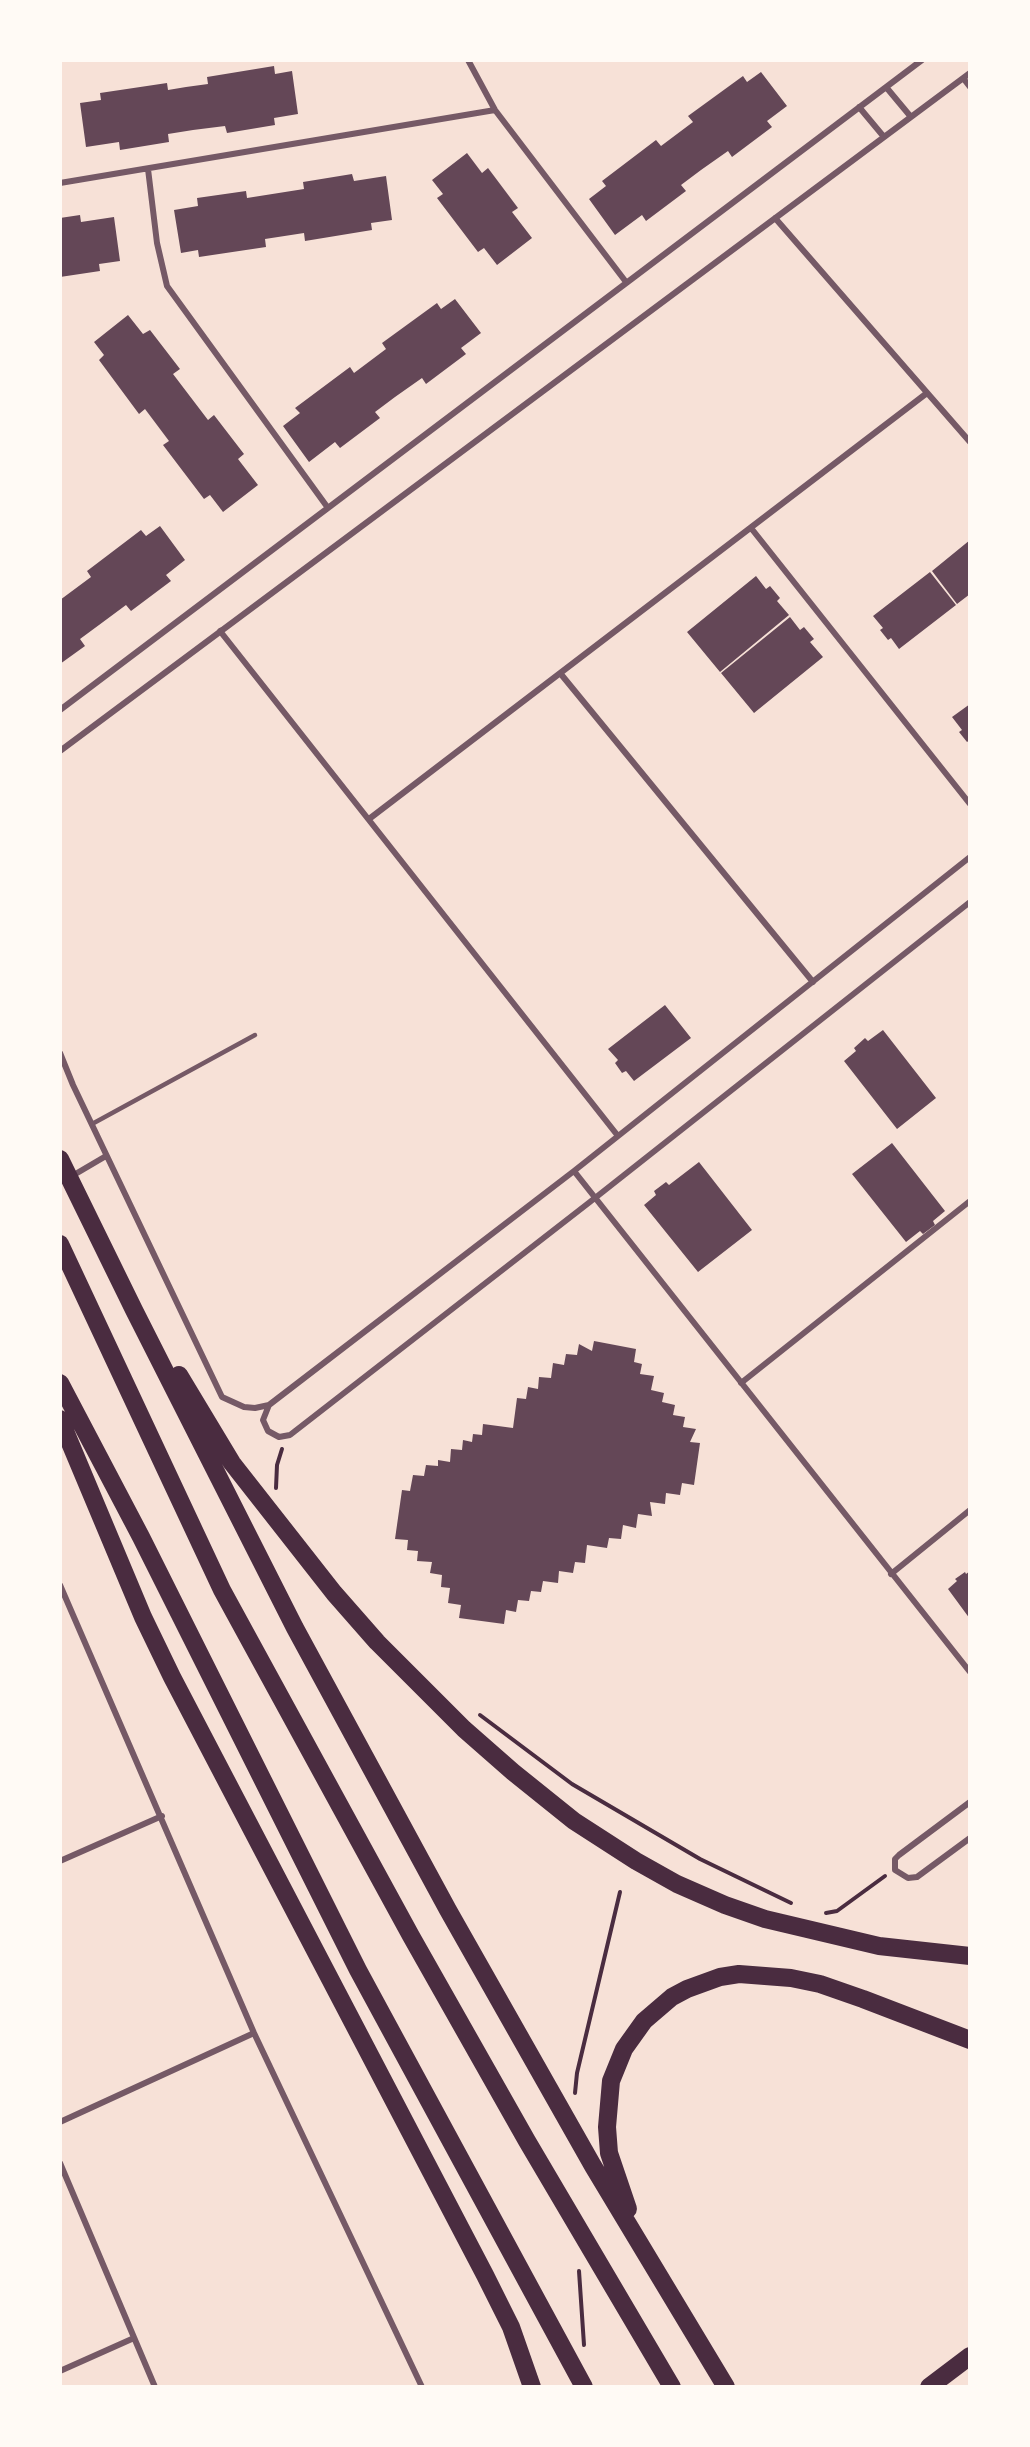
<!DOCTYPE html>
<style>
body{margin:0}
#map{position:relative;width:1030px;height:2447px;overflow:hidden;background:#f7e1d7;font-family:Signika,sans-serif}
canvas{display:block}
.frame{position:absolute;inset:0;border:62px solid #fffaf5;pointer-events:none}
</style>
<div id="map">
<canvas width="1030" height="2447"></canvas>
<div class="frame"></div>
</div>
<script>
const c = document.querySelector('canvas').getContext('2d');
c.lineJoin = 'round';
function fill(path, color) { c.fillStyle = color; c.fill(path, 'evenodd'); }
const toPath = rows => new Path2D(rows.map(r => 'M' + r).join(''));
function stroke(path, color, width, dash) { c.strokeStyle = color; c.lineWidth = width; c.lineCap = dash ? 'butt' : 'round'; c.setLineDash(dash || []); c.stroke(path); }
fill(toPath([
 [274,66,275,74,292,71,298,114,274,118,275,125,227,133,225,126,193,130,168,134,169,142,120,150,119,142,86,147,80,103,101,100,100,93,167,83,168,90,186,87,208,84,207,77],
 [761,72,787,106,767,121,772,127,732,157,728,151,701,170,681,185,686,191,646,221,642,215,615,235,589,199,606,186,602,181,656,140,661,146,693,122,688,116,743,76,747,82],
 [467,153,482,173,488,168,518,208,512,212,532,238,497,265,484,248,478,252,437,198,443,194,432,180],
 [352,174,354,181,386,176,392,220,371,223,372,230,305,241,304,233,265,239,266,247,199,257,198,250,181,253,174,210,198,206,197,198,246,191,247,198,304,189,303,182],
 [80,215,81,222,114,217,120,261,99,264,100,271,60,277,60,218],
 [455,299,481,333,461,348,466,354,426,384,422,378,395,397,375,412,380,418,340,448,335,442,309,462,283,426,300,413,295,408,350,367,354,373,386,349,382,343,437,303,441,309],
 [128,315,143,334,150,330,180,369,173,374,208,420,214,415,244,454,238,459,258,485,223,512,210,495,204,499,163,445,169,441,145,409,139,414,99,360,104,355,94,342],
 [160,526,185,560,166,575,171,581,131,611,126,605,99,625,80,639,85,646,60,664,60,600,91,577,87,571,141,530,146,536],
 [970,540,970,594,957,604,932,571],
 [930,572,956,605,899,649,891,638,888,640,880,630,883,628,873,616],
 [756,576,766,589,770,586,780,598,777,601,789,615,720,672,687,632],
 [790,617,800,630,804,627,814,639,810,642,823,657,754,713,721,673],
 [970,704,970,740,967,742,959,732,962,730,952,717],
 [665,1005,691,1038,634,1081,626,1071,622,1073,615,1063,618,1060,608,1049],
 [883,1030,936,1098,897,1129,844,1061,856,1051,854,1048,865,1038,868,1041],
 [892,1143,945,1211,933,1221,935,1225,923,1234,920,1231,906,1242,852,1174],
 [699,1162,752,1230,698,1272,644,1205,656,1195,654,1191,666,1182,669,1185],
 [594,1341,636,1349,634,1362,642,1364,640,1374,654,1376,651,1390,664,1393,662,1402,675,1405,673,1415,685,1417,683,1427,696,1429,690,1442,700,1443,694,1485,682,1483,680,1495,666,1493,665,1504,650,1502,652,1516,638,1514,636,1528,623,1525,621,1539,609,1538,607,1548,587,1545,585,1563,575,1562,573,1573,559,1571,558,1583,543,1581,541,1592,531,1591,529,1601,518,1600,516,1612,506,1610,504,1624,459,1618,461,1605,448,1603,450,1588,441,1587,442,1575,430,1573,432,1562,417,1561,418,1551,407,1550,408,1540,395,1539,402,1490,410,1491,413,1475,424,1476,426,1465,438,1466,438,1460,450,1462,451,1449,462,1450,463,1440,472,1442,473,1434,482,1435,483,1424,513,1428,517,1398,526,1399,528,1387,538,1389,539,1377,551,1378,553,1363,564,1365,566,1354,577,1355,579,1344,592,1351],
 [970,1571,970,1619,948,1589,957,1581,955,1579,965,1572,966,1574]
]), '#644757');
stroke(toPath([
 [276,1488,277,1465,282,1449],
 [480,1715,572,1784,700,1859,791,1903],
 [826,1913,837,1911,885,1876],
 [575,2093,577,2073,620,1892],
 [579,2271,584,2345]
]), '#4a2c40', 4);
stroke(toPath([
 [92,1124,255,1035]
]), '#755966', 4.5);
stroke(toPath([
 [468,60,495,110,626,282],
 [963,78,970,87],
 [886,87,911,117],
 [859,107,884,137],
 [148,169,157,243,167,286,328,508],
 [60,183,495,110],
 [775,218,970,442],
 [751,528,970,804],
 [220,631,618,1136],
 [560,673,813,982],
 [60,710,922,60],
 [60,751,970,73],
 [369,819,927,393],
 [970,857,574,1171,269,1405,263,1420,268,1431,279,1437,290,1435,595,1198,970,902],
 [60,1053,73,1085,222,1397,244,1407,255,1408,269,1405],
 [574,1171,970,1672],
 [72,1176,106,1156],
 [741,1383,970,1201],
 [891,1574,970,1510],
 [60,1585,254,2033,422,2387],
 [970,1802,899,1855,895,1859,895,1870,908,1878,917,1877,970,1838],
 [60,1861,162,1816],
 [60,2122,254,2033],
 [60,2163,155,2387],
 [60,2371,134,2338]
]), '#755966', 6);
stroke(toPath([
 [60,1159,134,1310,295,1628,448,1910,593,2166,726,2387],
 [60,1244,222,1590,411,1936,527,2141,672,2387],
 [179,1375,232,1463,334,1593,377,1642,464,1729,513,1772,574,1821,636,1861,677,1884,725,1905,765,1919,879,1946,970,1956],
 [60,1383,141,1537,358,1970,584,2387],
 [60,1419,143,1617,172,1677,485,2275,511,2327,532,2387],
 [628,2209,609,2153,607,2127,611,2081,624,2049,644,2021,672,1997,687,1989,720,1977,739,1974,791,1978,820,1984,863,1999,970,2040],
 [929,2387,970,2356]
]), '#4a2c40', 18);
</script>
